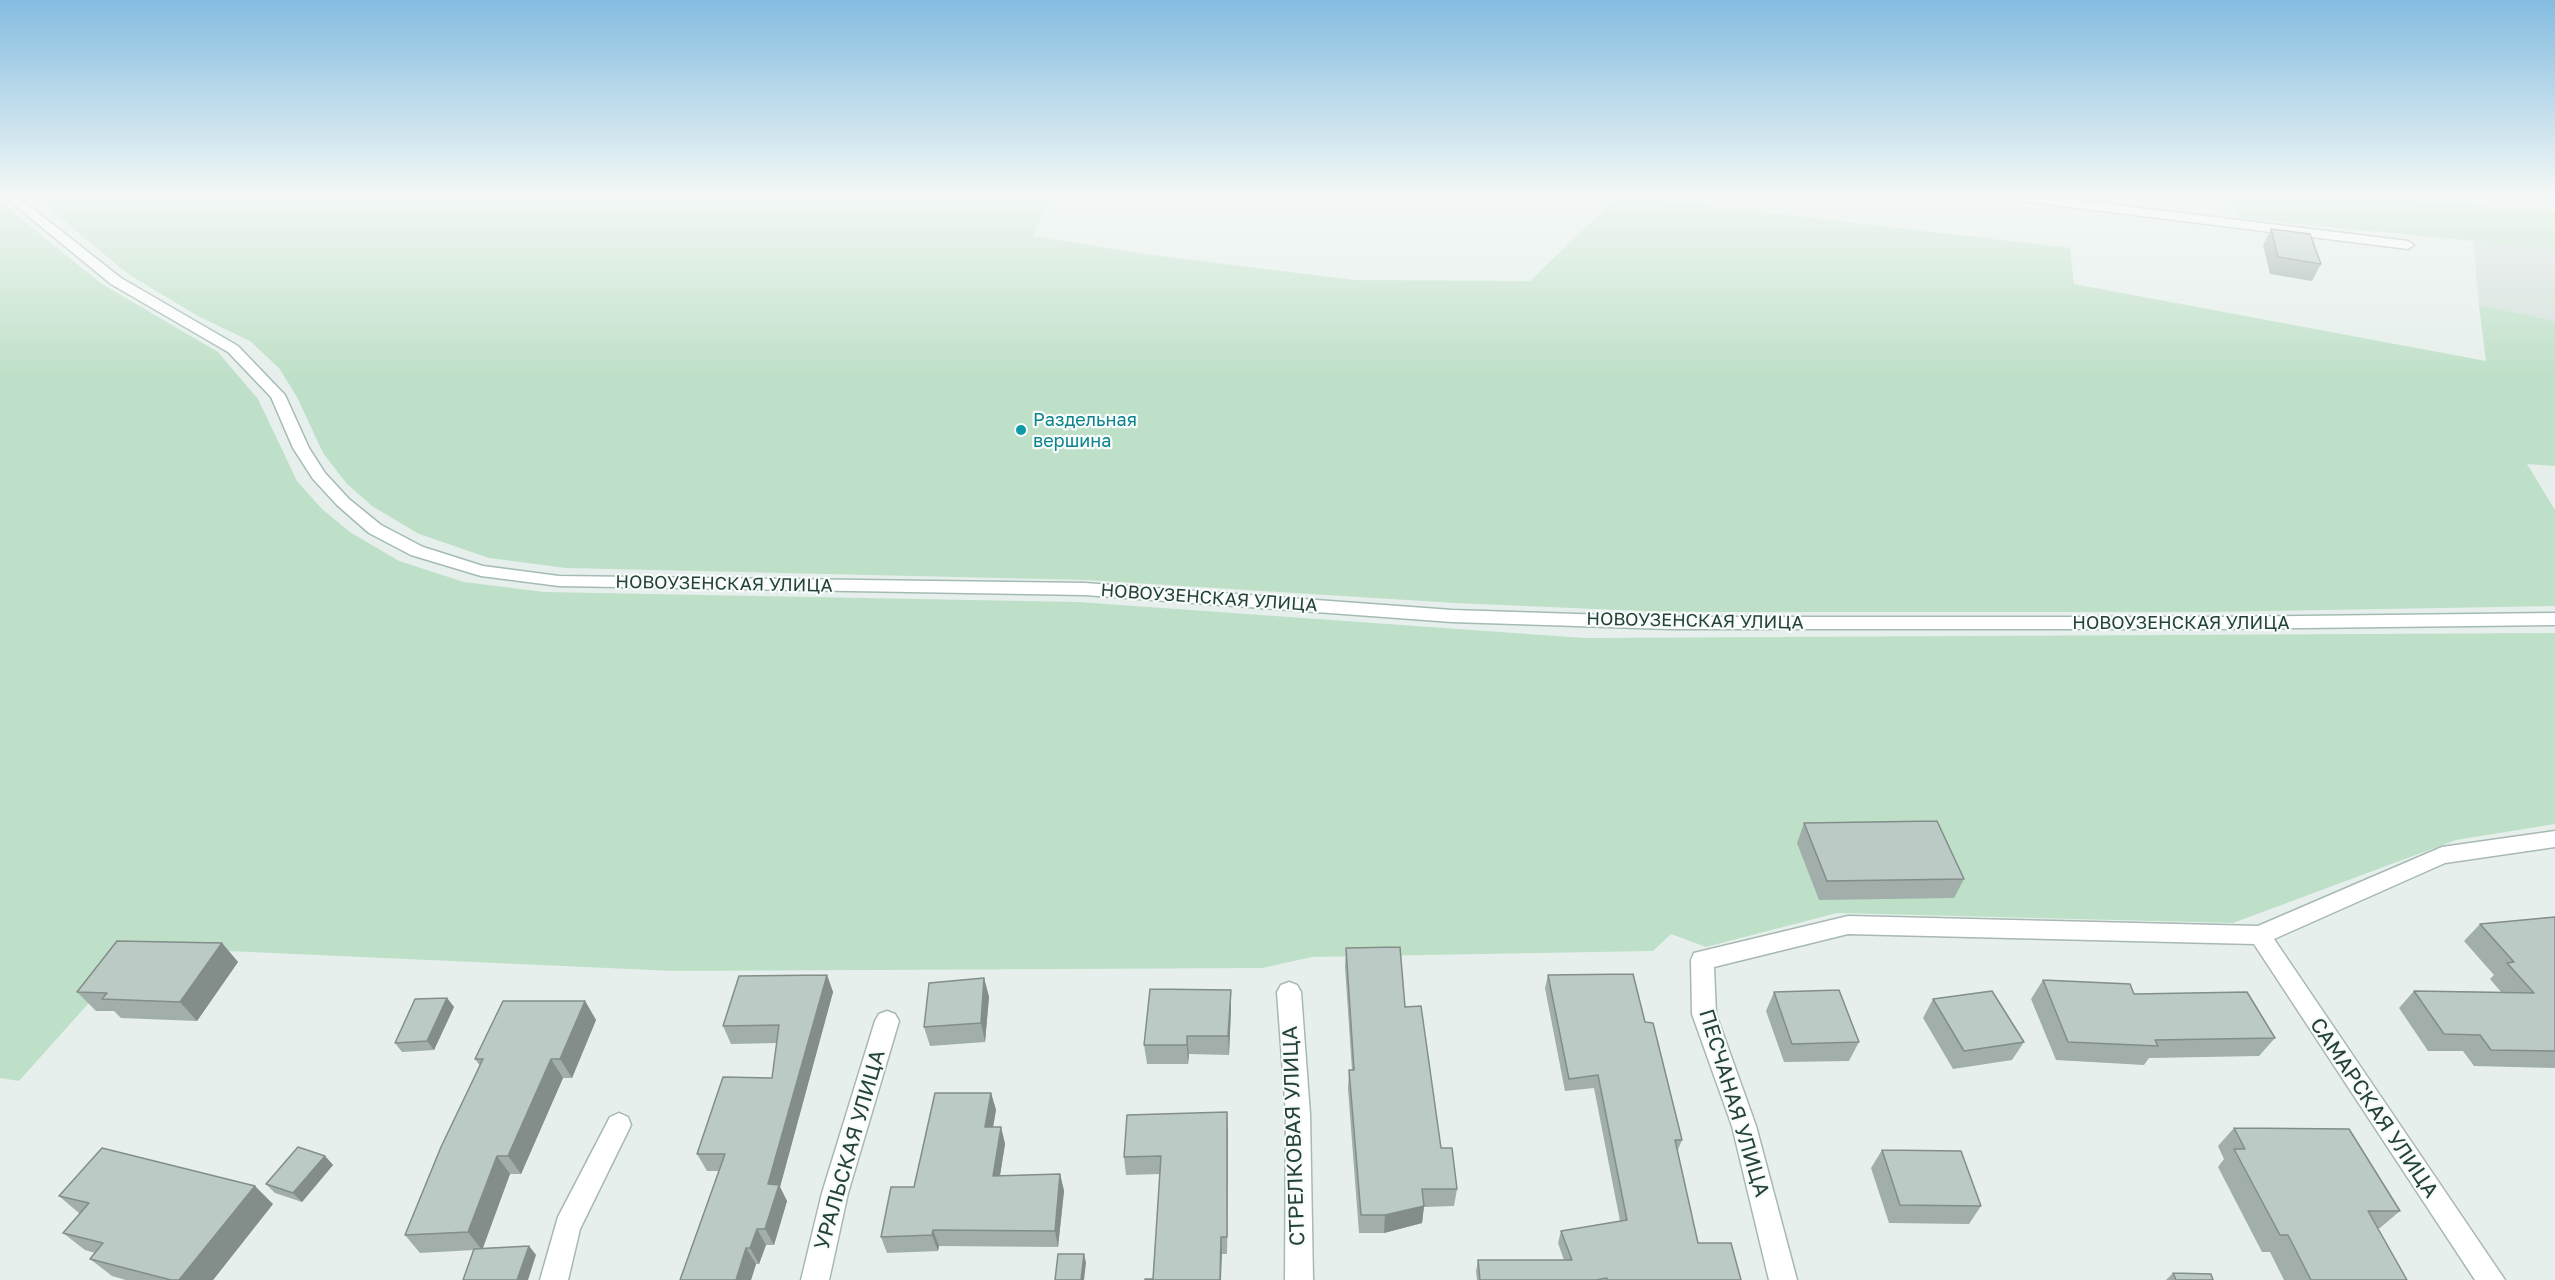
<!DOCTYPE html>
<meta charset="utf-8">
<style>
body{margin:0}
canvas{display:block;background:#e6efeb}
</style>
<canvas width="2555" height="1280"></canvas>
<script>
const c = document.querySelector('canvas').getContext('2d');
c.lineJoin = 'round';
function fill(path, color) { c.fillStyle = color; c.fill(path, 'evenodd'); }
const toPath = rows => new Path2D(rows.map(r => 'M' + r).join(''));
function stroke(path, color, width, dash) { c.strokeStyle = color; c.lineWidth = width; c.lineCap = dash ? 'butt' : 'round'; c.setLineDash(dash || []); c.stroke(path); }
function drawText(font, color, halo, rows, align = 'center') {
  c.font = font + ' "Golos Text",sans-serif'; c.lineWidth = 4.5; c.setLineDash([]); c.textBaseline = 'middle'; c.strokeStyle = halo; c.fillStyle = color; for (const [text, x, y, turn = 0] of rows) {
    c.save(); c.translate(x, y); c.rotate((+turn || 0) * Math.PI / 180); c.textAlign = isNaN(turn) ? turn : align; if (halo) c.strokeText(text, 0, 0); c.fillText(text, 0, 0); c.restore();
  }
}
fill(toPath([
 [2473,240,2555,249,2555,321,2479,305]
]), '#d4dfda');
fill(toPath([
 [36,197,1051,197,1033,236,1144,254,1354,280,1530,281,1617,197,1631,197,2070,248,2074,284,2486,361,2479,305,2555,321,2555,466,2527,464,2555,510,2555,606,2212,612,1666,612,1455,603,1086,580,566,568,489,558,419,534,372,506,347,484,323,453,297,397,279,368,250,341,198,316,128,274],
 [2230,197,2366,197,2555,212,2555,249,2238,218],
 [0,202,102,284,218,352,258,399,297,481,322,509,350,532,399,561,464,582,544,592,1078,602,1584,638,2555,633,2555,824,2456,840,2233,923,1837,913,1706,947,1671,934,1653,951,1312,957,1262,968,674,971,139,947,19,1081,0,1078]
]), '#bfe0c8');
const minor = toPath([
 [2016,197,2051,197,2408,241,2414,245,2408,249,2022,201,2016,197],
 [2555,831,2555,847,2445,863,2274,939,2505,1280,2475,1280,2254,944,1848,934,1714,967,1716,1014,1756,1126,1797,1280,1769,1280,1732,1126,1692,1014,1691,960,1694,953,1848,916,2258,926,2442,847,2555,831],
 [1289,982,1297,985,1301,992,1310,1114,1313,1280,1285,1280,1286,1114,1277,992,1281,985,1289,982],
 [887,1011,895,1014,899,1021,848,1193,829,1280,801,1280,822,1193,875,1021,879,1014,887,1011],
 [619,1113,628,1117,631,1125,580,1229,568,1280,540,1280,558,1217,610,1117,619,1113]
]);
const secondary = toPath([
 [5,197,18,197,121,278,238,346,285,395,309,448,325,473,349,499,381,525,423,547,483,566,559,576,1085,583,1452,610,1670,617,2218,617,2555,613,2555,625,2218,629,1670,629,1452,622,1085,595,559,586,481,576,411,555,369,533,337,505,313,479,293,448,271,397,228,352,111,284,5,197]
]);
stroke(minor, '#a8b8b2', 3);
stroke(secondary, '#a4bbb3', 3);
fill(minor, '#fff');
fill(secondary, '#fff');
fill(toPath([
 [2271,229,2321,264,2312,281,2270,274,2263,245],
 [1804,823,1964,879,1954,898,1819,900,1797,843],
 [2555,917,2555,1068,2474,1066,2463,1051,2428,1051,2399,1008,2414,991,2501,992,2490,979,2494,975,2464,941,2480,924],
 [222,943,238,962,197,1021,121,1018,114,1011,96,1011,77,992],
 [1346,948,1405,1007,1441,1148,1457,1189,1454,1206,1424,1207,1422,1223,1384,1233,1359,1233,1348,1089,1349,1070,1352,1070,1345,967],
 [827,975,833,992,780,1187,787,1201,774,1245,766,1245,759,1264,756,1264,751,1280,719,1171,707,1171,697,1154,772,1078,777,1043,731,1044,723,1026],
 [1548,975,1645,1022,1682,1140,1677,1152,1698,1243,1741,1280,1477,1280,1476,1271,1478,1260,1564,1260,1558,1243,1561,1231,1620,1221,1594,1088,1565,1091,1545,988],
 [984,978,989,997,985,1042,930,1046,924,1027],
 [2043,980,2134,994,2275,1038,2259,1056,2149,1058,2144,1065,2056,1060,2031,999],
 [1774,992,1859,1042,1849,1061,1784,1062,1766,1011],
 [447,998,454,1007,434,1050,402,1052,395,1043],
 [1933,999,2024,1042,2012,1060,1953,1069,1923,1018],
 [585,1001,596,1020,572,1078,563,1078,521,1174,510,1174,483,1248,529,1246,536,1255,474,1250,420,1253,405,1235,480,1066,475,1059],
 [1231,1008,1229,1055,1189,1054,1188,1064,1147,1064,1144,1045],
 [991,1093,996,1110,993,1127,1001,1127,1005,1144,1000,1176,1060,1174,1064,1191,1058,1247,939,1246,938,1251,887,1253,881,1237,914,1187],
 [2234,1128,2400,1211,2380,1228,2378,1228,2407,1280,2284,1280,2270,1252,2262,1252,2218,1167,2224,1159,2218,1146],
 [1228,1130,1227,1254,1222,1254,1153,1279,1160,1174,1126,1175,1124,1157],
 [1882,1150,1981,1206,1969,1224,1889,1223,1871,1168],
 [325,1156,333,1165,302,1202,275,1193,266,1184],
 [59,1196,273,1204,213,1280,126,1280,112,1276,90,1259,95,1253,85,1250,63,1233,80,1214],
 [2173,1273,2213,1280,2166,1280]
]), '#a1aea9');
fill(toPath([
 [222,943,238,962,197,1021,180,1002],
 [827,975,833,992,780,1187,787,1201,774,1245,765,1229,768,1184],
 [984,978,989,997,985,1042,981,1023],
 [1231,990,1231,1008,1229,1055,1228,1036],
 [447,998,454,1007,434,1050,427,1041],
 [585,1001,596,1020,572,1078,560,1059],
 [1187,1036,1189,1054,1188,1064,1187,1045],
 [551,1059,563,1078,521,1174,508,1156],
 [991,1093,996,1110,990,1144,985,1127],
 [1227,1112,1228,1130,1227,1254],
 [1001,1127,1005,1144,997,1193,993,1176],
 [325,1156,333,1165,302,1202,293,1193],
 [497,1156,510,1174,482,1250,468,1232],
 [1060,1174,1064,1191,1058,1247,1055,1231],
 [255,1186,273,1204,213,1280,179,1280],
 [1424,1206,1422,1223,1384,1233,1385,1215],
 [757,1229,766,1245,759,1264,750,1248],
 [933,1230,939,1246,938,1251,932,1235],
 [1221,1237,1222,1254,1221,1280,1220,1280],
 [529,1246,536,1255,528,1280,517,1280],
 [746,1248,756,1264,751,1280,736,1280],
 [1084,1254,1086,1263,1084,1280,1081,1280]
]), '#838d89');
const building = toPath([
 [2271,229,2310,234,2321,264,2278,257,2271,229],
 [1937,821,1964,879,1827,881,1804,823,1937,821],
 [2555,917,2555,1051,2491,1050,2480,1035,2444,1034,2414,991,2534,993,2507,963,2514,962,2480,924,2555,917],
 [117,941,222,943,180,1002,102,999,107,993,77,992,117,941],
 [1400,947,1405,1007,1421,1006,1441,1148,1452,1148,1457,1189,1422,1189,1424,1206,1385,1215,1361,1215,1349,1070,1354,1070,1346,948,1400,947],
 [1633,974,1645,1022,1653,1023,1682,1140,1675,1140,1698,1243,1731,1243,1741,1280,1607,1280,1607,1278,1596,1280,1480,1280,1478,1260,1572,1260,1561,1231,1627,1220,1598,1075,1569,1079,1548,975,1633,974],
 [827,975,768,1184,779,1185,765,1229,757,1229,750,1248,746,1248,736,1280,680,1280,725,1154,697,1154,723,1077,772,1078,779,1025,723,1026,739,976,827,975],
 [984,978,981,1023,924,1027,929,983,984,978],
 [2043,980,2130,984,2134,994,2247,992,2275,1038,2155,1040,2158,1046,2068,1042,2043,980],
 [1150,989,1231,990,1228,1036,1187,1036,1187,1045,1144,1045,1150,989],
 [1839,990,1859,1042,1792,1044,1774,992,1839,990],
 [1992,991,2024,1042,1964,1051,1933,999,1992,991],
 [447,998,427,1041,395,1043,415,999,447,998],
 [503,1001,585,1001,560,1059,551,1059,508,1156,497,1156,468,1232,405,1235,441,1147,483,1059,475,1059,503,1001],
 [935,1093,991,1093,985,1127,1001,1127,993,1176,1060,1174,1055,1231,933,1230,932,1235,881,1237,891,1187,914,1187,935,1093],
 [1227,1112,1227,1237,1221,1237,1220,1280,1145,1280,1145,1279,1153,1279,1161,1156,1124,1157,1127,1115,1227,1112],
 [2234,1128,2349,1129,2400,1211,2368,1211,2407,1280,2311,1280,2288,1235,2280,1235,2234,1149,2245,1149,2234,1128],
 [298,1147,325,1156,293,1193,266,1184,298,1147],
 [102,1148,255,1186,179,1280,171,1280,90,1259,103,1243,63,1233,89,1203,59,1196,102,1148],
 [1882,1150,1961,1151,1981,1206,1900,1205,1882,1150],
 [529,1246,517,1280,463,1280,474,1249,529,1246],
 [1058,1254,1084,1254,1081,1280,1055,1280,1058,1254],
 [2173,1273,2211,1274,2213,1280,2176,1280,2173,1273]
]);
fill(building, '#bbcac4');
stroke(building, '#838d89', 1.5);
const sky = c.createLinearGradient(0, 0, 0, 376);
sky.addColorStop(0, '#84bce0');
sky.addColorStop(0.52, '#f4f8f6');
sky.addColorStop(1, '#f4f8f600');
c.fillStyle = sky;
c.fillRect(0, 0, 2555, 376);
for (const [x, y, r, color] of [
 [1021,430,6,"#0f9aa8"]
]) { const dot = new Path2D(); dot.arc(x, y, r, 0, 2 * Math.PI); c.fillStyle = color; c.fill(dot); stroke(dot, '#f7fbf9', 2); }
drawText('18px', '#0d838f', '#f7fbf9', [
 ["Раздельная",1033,420],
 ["вершина",1033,441]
], 'left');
drawText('18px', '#24423a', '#f7fbf9', [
 ["НОВОУЗЕНСКАЯ УЛИЦА",724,584,1],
 ["НОВОУЗЕНСКАЯ УЛИЦА",1209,598,4],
 ["НОВОУЗЕНСКАЯ УЛИЦА",1695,621,1],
 ["НОВОУЗЕНСКАЯ УЛИЦА",2181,623]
]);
drawText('21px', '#24423a', '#f7fbf9', [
 ["ПЕСЧАНАЯ УЛИЦА",1734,1103,73],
 ["САМАРСКАЯ УЛИЦА",2374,1108,56],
 ["СТРЕЛКОВАЯ УЛИЦА",1294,1136,-92],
 ["УРАЛЬСКАЯ УЛИЦА",850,1150,-74]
]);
</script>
